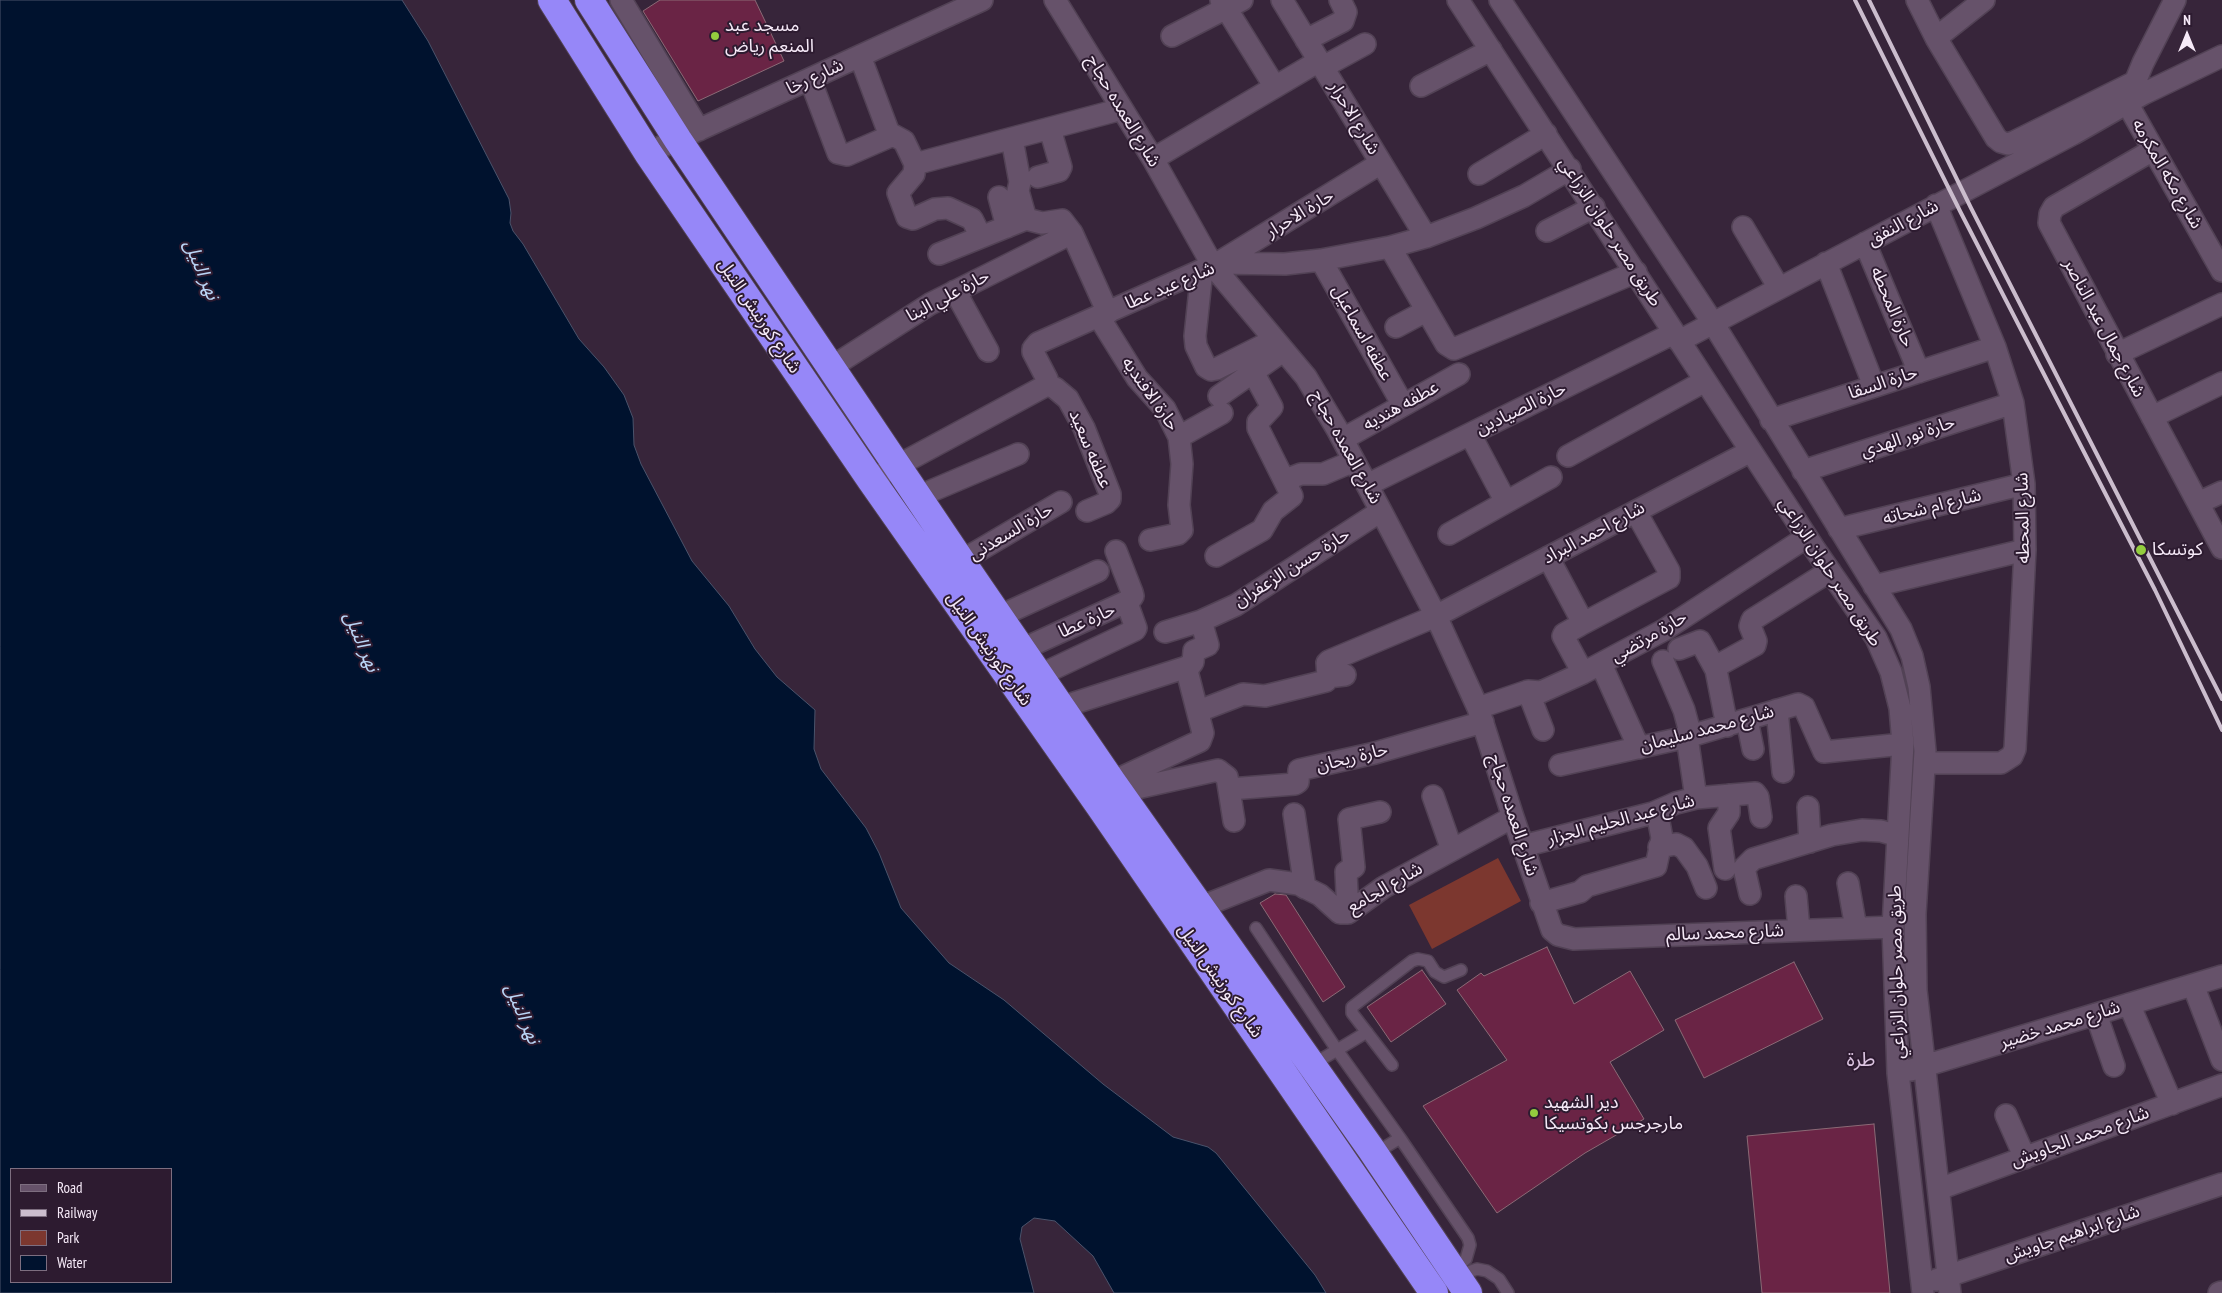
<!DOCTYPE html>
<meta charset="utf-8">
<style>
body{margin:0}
#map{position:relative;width:2222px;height:1293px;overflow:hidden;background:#37253a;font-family:"PT Sans Narrow",sans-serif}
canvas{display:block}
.legend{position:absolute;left:10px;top:1168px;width:162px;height:115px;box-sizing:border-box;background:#2d1b30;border:1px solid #7d6e80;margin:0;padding:6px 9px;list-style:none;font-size:15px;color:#f6eaf8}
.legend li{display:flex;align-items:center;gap:10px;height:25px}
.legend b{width:25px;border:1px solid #7d6e80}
.north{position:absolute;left:2162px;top:10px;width:50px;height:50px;-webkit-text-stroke:4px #2d1b30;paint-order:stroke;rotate:0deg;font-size:14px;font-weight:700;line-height:20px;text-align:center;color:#f6eaf8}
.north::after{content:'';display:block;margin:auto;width:18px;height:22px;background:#f6eaf8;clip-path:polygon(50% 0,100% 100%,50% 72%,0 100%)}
</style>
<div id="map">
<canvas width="2222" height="1293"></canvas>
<ul class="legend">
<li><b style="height:6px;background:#66526a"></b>Road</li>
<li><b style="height:6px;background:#cbbdcd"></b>Railway</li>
<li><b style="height:14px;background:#7c372f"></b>Park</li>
<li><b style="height:14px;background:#00122e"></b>Water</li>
</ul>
<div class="north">N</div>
</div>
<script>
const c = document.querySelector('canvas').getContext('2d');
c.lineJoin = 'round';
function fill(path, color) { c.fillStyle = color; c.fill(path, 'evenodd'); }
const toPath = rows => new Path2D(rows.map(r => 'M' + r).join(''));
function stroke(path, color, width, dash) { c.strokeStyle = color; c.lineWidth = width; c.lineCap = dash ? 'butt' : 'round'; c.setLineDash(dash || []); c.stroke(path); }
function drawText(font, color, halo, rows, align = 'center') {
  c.font = font + ' "PT Sans Narrow","Noto Sans Arabic",sans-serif'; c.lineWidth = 4; c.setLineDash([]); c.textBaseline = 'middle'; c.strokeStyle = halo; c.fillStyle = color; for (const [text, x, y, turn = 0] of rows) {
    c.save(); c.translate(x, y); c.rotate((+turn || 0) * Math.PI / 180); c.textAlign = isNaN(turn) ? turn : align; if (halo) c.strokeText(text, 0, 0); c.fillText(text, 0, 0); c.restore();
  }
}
fill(toPath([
 [1498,858,1521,901,1432,949,1409,905]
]), '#7c372f');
const water = toPath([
 [0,0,402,0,428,41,509,199,511,213,510,223,513,231,523,244,579,339,604,367,624,395,633,418,634,445,641,464,692,561,729,606,755,649,777,677,815,710,814,749,821,769,866,828,879,853,901,908,949,963,1004,1000,1103,1084,1173,1137,1208,1147,1216,1153,1315,1275,1326,1293,1114,1293,1093,1256,1055,1221,1034,1218,1022,1227,1020,1239,1034,1293,0,1293,0,0],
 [11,1169,171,1169,171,1282,11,1282,11,1169]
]);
fill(water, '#00122e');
stroke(water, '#4a536b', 1);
const building = toPath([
 [660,0,755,0,784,61,698,101,643,11,660,0],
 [1275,894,1286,895,1345,987,1323,1002,1260,903,1275,894],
 [1547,947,1574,1004,1630,971,1664,1030,1610,1062,1644,1119,1585,1153,1497,1213,1423,1106,1507,1060,1457,990,1481,973,1484,976,1547,947],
 [1794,962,1823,1019,1704,1078,1675,1020,1794,962],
 [1422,970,1446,1004,1391,1042,1367,1007,1422,970],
 [1874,1124,1890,1293,1762,1293,1747,1136,1874,1124]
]);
fill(building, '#6a2445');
stroke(building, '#8b6a76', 1);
const lane = toPath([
 [1256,928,1337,1050,1400,1138,1468,1238,1470,1245,1466,1259,1454,1270],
 [1312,1065,1367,1032],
 [1392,1065,1352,1013,1352,1007,1412,961,1418,959,1428,961,1435,972,1444,977,1461,970],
 [1374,1154,1400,1138],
 [1457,1276,1477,1269,1487,1271,1499,1279,1508,1293]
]);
const street = toPath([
 [621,0,699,130],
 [1055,0,1153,159,1213,266,1306,377,1337,429,1381,511,1436,616,1478,708,1513,817,1552,930,1558,935,1574,939,1893,927],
 [1221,0,1275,87],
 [1282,0,1426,237],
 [1458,0,1814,548,1876,638,1891,672,1900,708,1903,744,1893,927,1898,1073,1923,1293],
 [1500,0,1713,323,1901,629,1912,656,1919,687,1925,751,1915,914,1916,990,1950,1293],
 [1917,0,1936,38,1996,138,2001,142,2008,144,2014,142,2133,83],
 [1172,36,1242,0],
 [1936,38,1984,0],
 [1306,40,1343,21,1346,12,1340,0],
 [860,56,890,136],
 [1323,67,1365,44],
 [810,79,838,153,847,155,893,135,904,141,915,164,1122,109],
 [1421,86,1491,50],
 [2129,97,2143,63,2175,0],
 [2127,103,2222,271],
 [1012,139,1020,182,1018,191,1026,219],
 [2153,150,2054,207,2050,214,2049,223,2222,548],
 [648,153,982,0],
 [1153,159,1319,61],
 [915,164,914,174,898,193,907,217,913,219,935,209,948,208,972,219,981,237],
 [1479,174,1546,134],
 [1038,177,1059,171,1061,167,1050,129],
 [999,197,1007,227],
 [1743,227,1779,288],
 [1547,231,1594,207],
 [1865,243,1919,372],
 [1390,247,1446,344,1454,349,1636,272],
 [939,254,1026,219,1042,223,1062,220,1072,233,1108,313],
 [1321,260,1403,405],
 [1218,263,1381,163],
 [1826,263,1874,386],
 [1202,270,1195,336,1196,346,1206,367,1211,370,1216,369,1274,340],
 [955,291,988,351],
 [1099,317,1137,378,1165,409,1179,437,1182,464,1179,505,1182,530,1178,534,1150,540],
 [1396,327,1426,311],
 [1679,341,2073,134,2143,94,2222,56],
 [2117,354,2222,304],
 [830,368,930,304,1072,233],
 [1047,385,1055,388,1068,399,1084,428,1110,494,1110,499,1106,503,1087,511],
 [1219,396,1283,351],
 [2152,417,2222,383],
 [1771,420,1995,347],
 [1470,434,1506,502],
 [1179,437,1222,413],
 [1343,439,1459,374],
 [1568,456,1705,381],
 [1803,471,2013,403],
 [871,480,1047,385,1047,379,1033,352,1033,349,1038,343,1202,270,1218,263,1285,264,1321,260,1390,247,1426,237,1476,218,1524,196,1570,169],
 [1285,480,1301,474,1323,474,1354,461],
 [1367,485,1674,333],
 [917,497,1018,454],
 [2198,503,2222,492],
 [1839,529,2024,484],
 [1449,534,1551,477],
 [1216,556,1262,530,1273,511,1292,496,1258,428,1258,422,1272,407,1253,372],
 [1548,557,1581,619,1580,625,1564,634,1563,636,1583,673],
 [961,561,1061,502],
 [1874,586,2025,550],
 [1000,616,1098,571],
 [1580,625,1669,578,1669,571,1636,512],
 [1165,632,1201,621,1236,605,1381,511],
 [1023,649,1130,600,1133,596,1132,592,1116,551],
 [1679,649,1700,641,1716,670,1727,726],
 [1663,661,1684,710,1691,736],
 [1601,664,1639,748],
 [1715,667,1755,645,1756,641,1750,626,1752,620,1830,571],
 [1040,675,1135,630,1136,628,1127,603],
 [1328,677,1345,675],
 [1528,691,1543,730],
 [1062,707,1190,666,1193,662,1194,651,1208,645,1201,621],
 [1478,708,1528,691,1541,692,1583,673,1664,630,1807,537],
 [1777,710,1783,772],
 [1199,711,1243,694,1265,696,1326,681,1328,677,1327,663,1329,661,1436,616,1751,451],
 [1747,720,1753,749],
 [1687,737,1696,798],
 [1925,763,2001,763,2012,756,2015,749,2025,550,2024,484,2013,403,1995,347,1936,205],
 [1560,765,1687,737,1798,704,1804,707,1824,752,1903,744],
 [1112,782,1200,741,1203,733,1186,667],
 [1230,789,1295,784,1298,782,1299,770,1375,753,1483,722],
 [1119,792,1218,770,1227,777,1234,821],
 [1433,796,1452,850],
 [1808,807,1810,842],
 [1294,814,1305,888],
 [1523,846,1653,813,1676,803,1696,798,1755,793,1758,797,1761,817],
 [1659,847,1676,844,1684,848,1697,866,1706,888],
 [1725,869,1719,828,1729,813,1729,795],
 [1848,883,1856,928],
 [1750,894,1744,868,1753,859,1832,835,1862,830,1881,831,1898,836],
 [1796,896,1799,930],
 [1541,903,1580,892,1587,886,1656,866,1662,838,1657,812],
 [1201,907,1269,880,1298,884,1320,895,1340,913,1348,913,1384,887,1513,817],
 [1348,913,1346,872,1354,867,1349,819,1380,812],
 [2193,985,2222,1060],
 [2129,1004,2172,1104],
 [2096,1014,2114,1066],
 [1911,1070,2222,976],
 [2006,1115,2025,1158],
 [1939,1189,2222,1085],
 [1936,1280,2222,1184],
 [2219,1293,2222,1292]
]);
const highway = toPath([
 [552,0,648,153,871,480,1099,805,1434,1293],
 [589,0,678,140,961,561,1112,782,1371,1149,1468,1293]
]);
stroke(lane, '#524255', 14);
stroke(street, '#524255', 24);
stroke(highway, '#524255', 30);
stroke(lane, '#66526a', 11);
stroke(street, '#66526a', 21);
stroke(highway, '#9687f8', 28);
stroke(toPath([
 [1855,0,1961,213,2155,590,2222,730],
 [1869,0,1971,208,2222,699]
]), '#cbbdcd', 4);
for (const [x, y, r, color] of [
 [715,36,5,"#93cd3e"],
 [2141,550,6,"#93cd3e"],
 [1534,1113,5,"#93cd3e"]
]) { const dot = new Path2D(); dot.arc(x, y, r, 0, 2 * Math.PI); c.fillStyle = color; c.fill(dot); stroke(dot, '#2d1b30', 2); }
drawText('18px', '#f6eaf8', '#2d1b30', [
 ["مسجد عبد",725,26],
 ["المنعم رياض",725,47],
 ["كوتسكا",2152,550],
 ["دير الشهيد",1544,1103],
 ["مارجرجس بكوتسيكا",1544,1124]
], 'left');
drawText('18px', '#f6eaf8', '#2d1b30', [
 ["شارع رخا",815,77,-25],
 ["شارع العمده حجاج",1123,111,59],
 ["شارع الاحرار",1354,118,59],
 ["شارع مكه المكرمه",2167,174,60],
 ["حارة الاحرار",1300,214,-31],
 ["شارع النفق",1903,223,-28],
 ["طريق مصر حلوان الزراعي",1610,232,57],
 ["شارع عيد عطا",1170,286,-23],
 ["حارة علي البنا",948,296,-28],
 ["حارة المحطه",1892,307,67],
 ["شارع كورنيش النيل",759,316,56],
 ["شارع جمال عبد الناصر",2104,328,62],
 ["عطفه اسماعيل",1362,333,61],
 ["حارة السقا",1883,383,-18],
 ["حارة الافنديه",1150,394,55],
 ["عطفه هنديه",1401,406,-29],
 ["حارة الصيادين",1521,409,-26],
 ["حارة نور الهدي",1908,437,-18],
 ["شارع العمده حجاج",1346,447,61],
 ["عطفه سعيد",1090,449,67],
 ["شارع ام شحاته",1932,507,-14],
 ["شارع المحطه",2023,518,-91],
 ["حارة السعدنى",1011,532,-31],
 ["شارع احمد البراد",1594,533,-28],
 ["حارة حسن الزعفران",1292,568,-32],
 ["طريق مصر حلوان الزراعي",1830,572,57],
 ["حارة عطا",1087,621,-24],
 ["حارة مرتضي",1649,637,-30],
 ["شارع كورنيش النيل",989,649,55],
 ["شارع محمد سليمان",1707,729,-15],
 ["حارة ريحان",1352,758,-14],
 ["شارع العمده حجاج",1513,815,72],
 ["شارع عبد الحليم الجزار",1621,820,-15],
 ["شارع الجامع",1385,888,-30],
 ["شارع محمد سالم",1725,933,-2],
 ["طريق مصر حلوان الزراعي",1897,972,-91],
 ["شارع كورنيش النيل",1220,981,55],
 ["شارع محمد خضير",2060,1025,-17],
 ["شارع محمد الجاويش",2080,1137,-20],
 ["شارع ابراهيم جاويش",2072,1234,-19]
]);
drawText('italic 19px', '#b9d4f5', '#2d1b30', [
 ["نهر النيل",201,270,67],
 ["نهر النيل",361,642,67],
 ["نهر النيل",522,1014,67]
]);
drawText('20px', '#dcc5e1', '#2d1b30', [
 ["طرة",1861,1060]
]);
</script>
